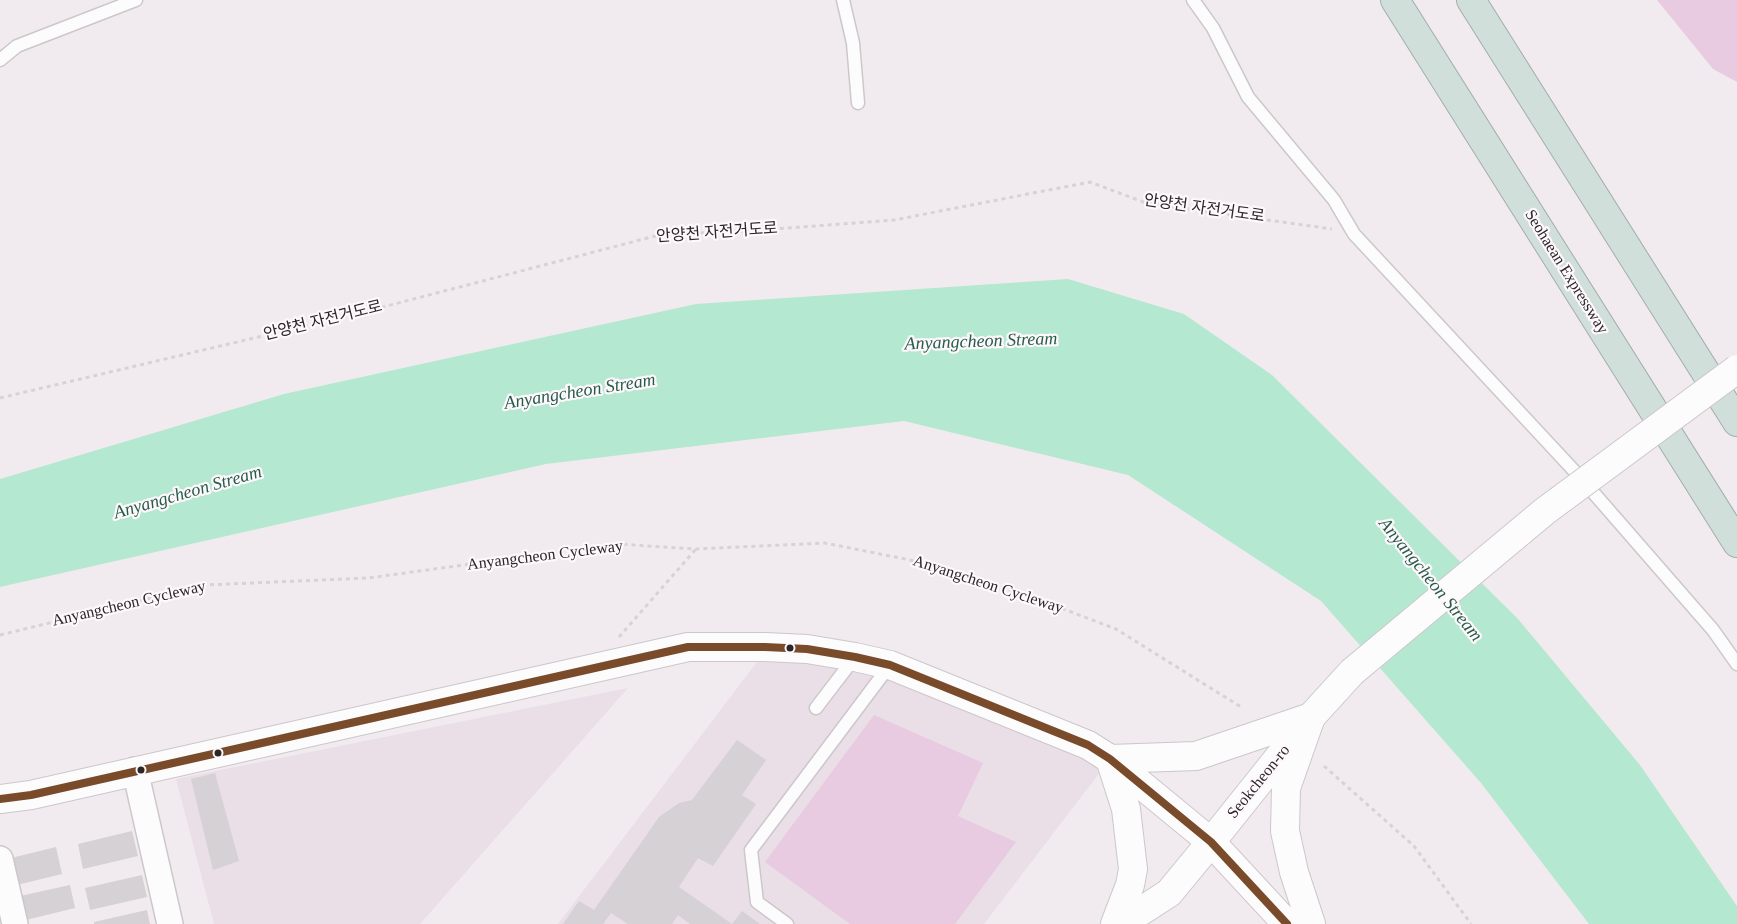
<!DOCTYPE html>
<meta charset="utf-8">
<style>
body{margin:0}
canvas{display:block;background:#f1ebef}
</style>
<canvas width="1737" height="924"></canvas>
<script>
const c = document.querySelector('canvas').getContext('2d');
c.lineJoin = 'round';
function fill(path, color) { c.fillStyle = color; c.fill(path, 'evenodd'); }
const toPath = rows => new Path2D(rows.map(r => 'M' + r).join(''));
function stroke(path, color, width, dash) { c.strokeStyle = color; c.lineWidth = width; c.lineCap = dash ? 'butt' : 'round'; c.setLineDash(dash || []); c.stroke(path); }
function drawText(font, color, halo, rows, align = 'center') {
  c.font = font + ' "Times New Roman","Noto Sans KR",serif'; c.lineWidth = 4.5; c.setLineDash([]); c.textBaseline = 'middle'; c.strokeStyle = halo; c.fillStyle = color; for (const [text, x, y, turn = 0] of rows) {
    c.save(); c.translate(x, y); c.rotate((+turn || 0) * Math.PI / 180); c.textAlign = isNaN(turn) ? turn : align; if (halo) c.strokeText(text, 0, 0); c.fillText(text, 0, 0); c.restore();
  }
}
fill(toPath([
 [763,654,853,664,1107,763,984,924,558,924],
 [628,688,420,924,214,924,176,779]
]), '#eadee7');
fill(toPath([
 [1657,0,1737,0,1737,82,1713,69],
 [874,715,983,763,958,816,1016,842,955,924,850,924,765,862]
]), '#e8cbe0');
fill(toPath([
 [1068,279,1184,314,1272,375,1518,619,1640,765,1737,906,1737,924,1589,924,1481,783,1321,601,1128,475,904,421,546,464,0,587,0,479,284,394,696,304]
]), '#b5e8d1');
fill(toPath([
 [737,740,766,760,742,795,756,804,713,866,698,858,679,887,732,924,742,911,760,924,690,924,678,915,672,924,628,924,611,913,603,924,563,924,579,901,594,910,659,817,679,803,692,800],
 [215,773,239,861,213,870,191,779],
 [132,831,138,856,83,869,78,844],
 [56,847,62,874,17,885,11,858],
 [142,875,147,897,90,910,85,888],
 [70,885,75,908,26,920,20,896],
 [147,910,150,924,94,924,94,922]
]), '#d6d1d4');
const service = toPath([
 [843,0,853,43,858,103],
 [1193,0,1213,28,1248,97,1334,200,1354,234,1578,475,1713,630,1737,664],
 [0,60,17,46,136,0],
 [816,708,855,657],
 [787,924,757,902,751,850,890,665]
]);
const minor = toPath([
 [135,770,170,924],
 [0,859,15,924]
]);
const tertiary = toPath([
 [0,799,31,795,688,647,765,647,807,649,855,657,890,665,1088,745,1110,759,1211,842,1287,924],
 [1115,924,1130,885,1133,869,1126,809,1110,759,1196,756,1311,717,1286,788,1285,831,1294,872,1311,924],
 [1125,924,1132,917,1169,893,1211,842]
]);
const secondary = toPath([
 [1211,842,1311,717,1352,672]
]);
const motorway = toPath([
 [1395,0,1737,543],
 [1471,0,1737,422]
]);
stroke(service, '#ccc7cb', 15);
stroke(minor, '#ccc7cb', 28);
stroke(tertiary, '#ccc7cb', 30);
stroke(secondary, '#ccc7cb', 30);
stroke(motorway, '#a2aeaa', 30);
stroke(toPath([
 [0,398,360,313,663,234,735,232,894,220,1090,182,1146,203,1332,229],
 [0,635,205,585,368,578,618,544,696,549,825,543,930,564,1037,599,1116,629,1241,707],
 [619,637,696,549],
 [1324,766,1414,846,1471,924]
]), '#d5d3d5', 3, [4, 4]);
stroke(service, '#fdfcfd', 12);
stroke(minor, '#fdfcfd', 25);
stroke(tertiary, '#fdfcfd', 28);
stroke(secondary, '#fdfcfd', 28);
stroke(motorway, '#d1dfda', 28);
const secondaryBridge = toPath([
 [1352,672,1545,511,1737,369]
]);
stroke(secondaryBridge, '#ccc7cb', 30, []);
stroke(secondaryBridge, '#fdfcfd', 28);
stroke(toPath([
 [0,799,31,795,688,647,765,647,807,649,855,657,890,665,1088,745,1110,759,1211,842,1287,924]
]), '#7a4b2a', 8);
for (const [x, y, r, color] of [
 [790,648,4.5,"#2a2729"],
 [218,753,4.5,"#2a2729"],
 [141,770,4.5,"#2a2729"]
]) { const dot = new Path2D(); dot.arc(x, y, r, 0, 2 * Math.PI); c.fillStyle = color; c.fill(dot); stroke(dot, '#fef7fc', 2); }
drawText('16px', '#2a2729', '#fef7fc', [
 ["안양천 자전거도로",1204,209,8],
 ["안양천 자전거도로",717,233,-4],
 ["Seohaean Expressway",1566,272,58],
 ["안양천 자전거도로",323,321,-14],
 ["Anyangcheon Cycleway",545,556,-7],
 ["Anyangcheon Cycleway",988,585,18],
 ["Anyangcheon Cycleway",129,604,-13],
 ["Seokcheon-ro",1259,782,-51]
]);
drawText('italic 18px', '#255e47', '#fef7fc', [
 ["Anyangcheon Stream",981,342,-2],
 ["Anyangcheon Stream",580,392,-9],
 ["Anyangcheon Stream",188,493,-16],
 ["Anyangcheon Stream",1430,580,51]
]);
</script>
